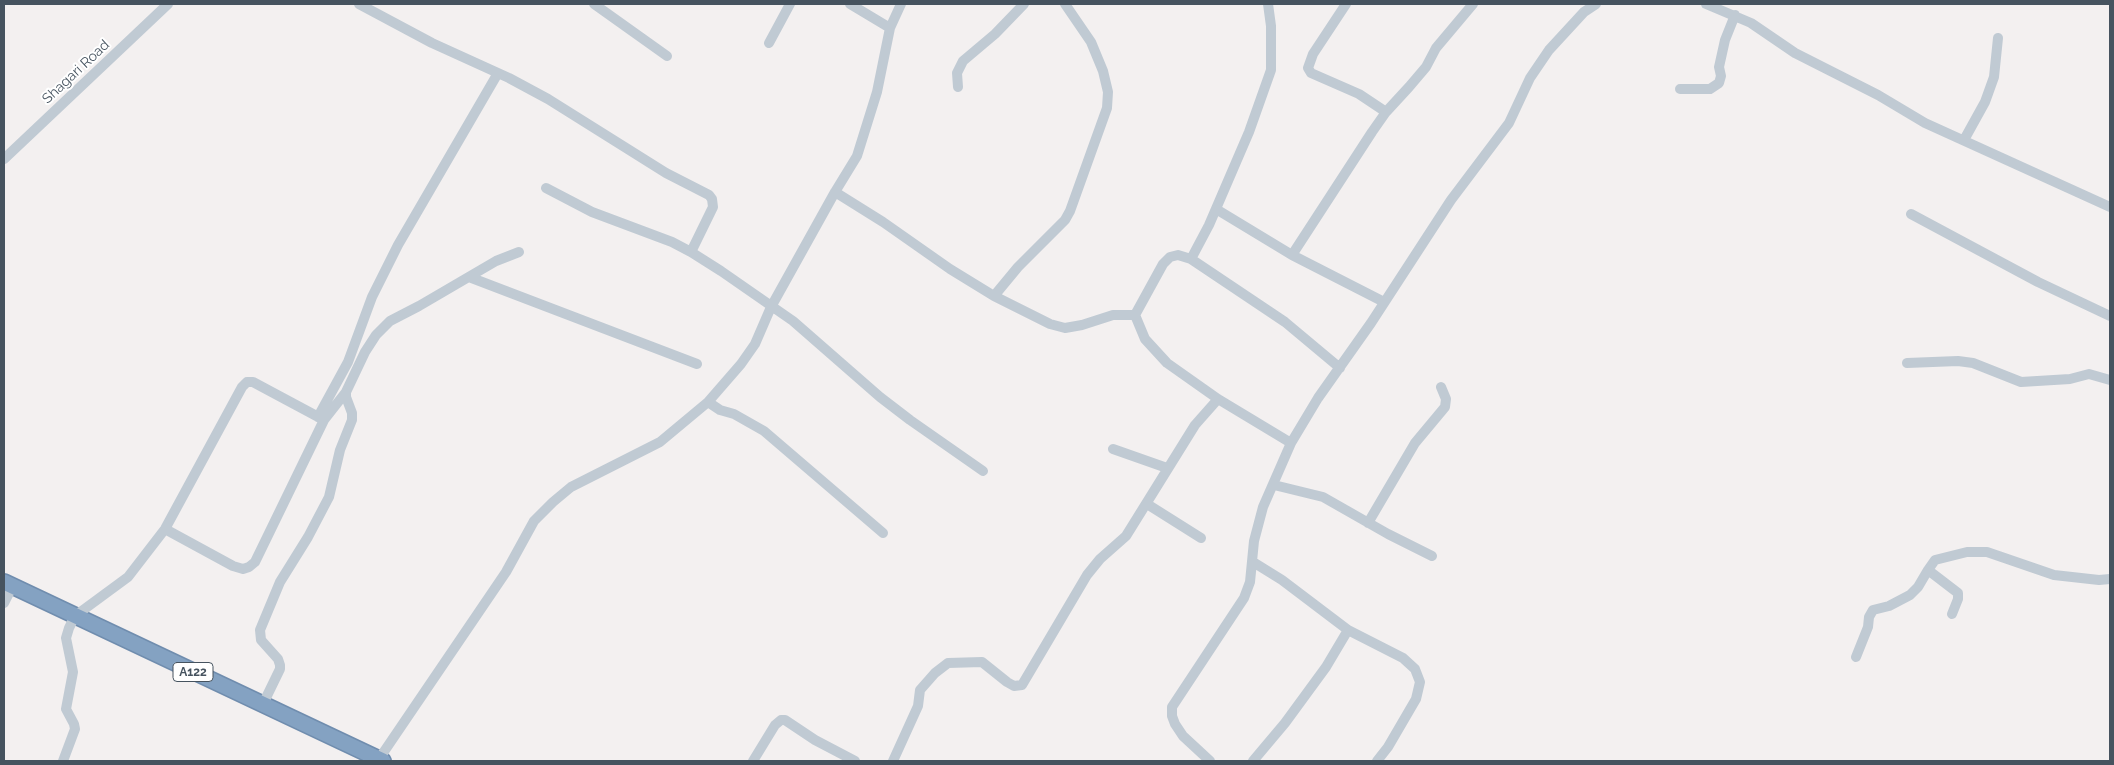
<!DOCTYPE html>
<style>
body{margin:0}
#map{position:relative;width:2114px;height:765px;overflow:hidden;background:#f3f0f0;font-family:Raleway,sans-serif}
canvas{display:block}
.frame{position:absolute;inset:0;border:5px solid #46535f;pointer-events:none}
</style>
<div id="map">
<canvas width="2114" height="765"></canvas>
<div class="frame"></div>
</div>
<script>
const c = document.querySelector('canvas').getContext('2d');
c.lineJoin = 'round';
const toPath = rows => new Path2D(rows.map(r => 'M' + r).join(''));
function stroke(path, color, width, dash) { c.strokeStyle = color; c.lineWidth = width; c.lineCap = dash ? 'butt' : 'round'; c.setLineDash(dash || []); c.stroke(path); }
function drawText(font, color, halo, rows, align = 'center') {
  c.font = font + ' Raleway,sans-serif'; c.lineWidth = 4; c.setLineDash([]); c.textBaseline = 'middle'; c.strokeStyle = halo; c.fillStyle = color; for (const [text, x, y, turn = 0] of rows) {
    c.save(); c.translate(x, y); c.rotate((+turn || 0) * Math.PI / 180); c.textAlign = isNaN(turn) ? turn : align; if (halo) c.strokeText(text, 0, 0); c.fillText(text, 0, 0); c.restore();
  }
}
const highway = toPath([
 [4,582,383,761]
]);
stroke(highway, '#708dae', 18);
stroke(toPath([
 [359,4,432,43,509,78,548,99,666,173,709,195,712,199,713,207,691,252],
 [594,4,667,56],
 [850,4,890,28],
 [1346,4,1313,54,1308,68,1311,73,1359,94,1386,112],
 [1706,4,1751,23,1795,53,1878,95,1925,123,2110,207],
 [769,43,790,4],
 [958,87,957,73,963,61,995,34,1024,4],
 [1680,89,1710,89,1719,83,1721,76,1719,67,1725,40,1735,15],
 [1964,140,1985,102,1994,77,1998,38],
 [4,159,168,4],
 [546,188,592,212,672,242,691,252,721,271,793,321,880,397,910,420,983,471],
 [835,192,883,222,950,269,994,296,1050,324,1065,328,1082,325,1113,315,1135,315,1145,339,1167,363,1218,399,1291,443],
 [1216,209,1292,255,1384,302],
 [1911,214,2038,282,2110,316],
 [1292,255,1372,132,1386,112,1409,87,1426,67,1436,48,1473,4],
 [1191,259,1209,225,1249,132,1271,70,1271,26,1268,4],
 [469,277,697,364],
 [994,296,1018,267,1065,220,1070,211,1107,108,1108,92,1103,71,1091,42,1065,4],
 [1135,315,1163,264,1170,257,1178,255,1191,259,1285,322,1340,368],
 [1907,363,1958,361,1973,363,2021,382,2070,379,2089,374,2110,380],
 [708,402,720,410,734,414,764,431,883,533],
 [318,417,348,362,372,297,398,245,498,73],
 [1113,449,1167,468],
 [1274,485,1323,497,1388,534,1432,556],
 [1147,504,1201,538],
 [1368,523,1415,443,1445,407,1446,399,1441,387],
 [165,529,233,566,243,569,249,567,255,562,324,420,346,392],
 [1253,562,1282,580,1348,630,1403,658,1415,669,1420,682,1416,699,1388,747,1377,761],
 [4,603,12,587],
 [1952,614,1958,599,1958,593,1928,570,1935,560,1967,552,1987,552,2054,575,2099,580,2110,579],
 [1856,657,1868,627,1869,617,1873,610,1889,606,1910,595,1918,587,1928,570],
 [263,704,280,669,280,665,278,659,261,640,260,630,280,582,308,537,329,497,340,450,352,420,352,413,346,397,346,392,365,352,376,335,390,321,419,306,496,261,519,252],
 [379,759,506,572,534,521,553,502,571,487,660,442,708,402,741,364,755,344,771,307,835,192,857,156,877,92,890,28,901,4],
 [63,761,75,729,74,724,66,709,73,672,66,638,69,628,75,616,128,577,165,529,242,387,247,382,253,382,324,420],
 [753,761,775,725,781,720,785,720,815,740,855,761],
 [893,761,918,706,920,690,935,673,948,663,982,662,1007,682,1014,686,1022,685,1087,575,1100,559,1126,536,1195,425,1218,399],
 [1210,761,1183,736,1175,724,1172,716,1172,707,1244,598,1250,582,1254,541,1263,507,1291,443,1318,398,1371,323,1451,200,1509,123,1530,78,1549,50,1584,12,1596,4],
 [1253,761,1285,723,1326,667,1348,630]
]), '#c0cad3', 10);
stroke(highway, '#84a2c2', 15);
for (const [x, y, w] of [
 [193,672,40]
]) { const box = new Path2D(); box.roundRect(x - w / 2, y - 9.5, w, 19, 4); c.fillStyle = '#fff'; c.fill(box); stroke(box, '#46535f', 1); }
drawText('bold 12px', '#46535f', null, [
 ["A122",193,672]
]);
drawText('14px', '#46535f', '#fff', [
 ["Shagari Road",76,72,-43]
]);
</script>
